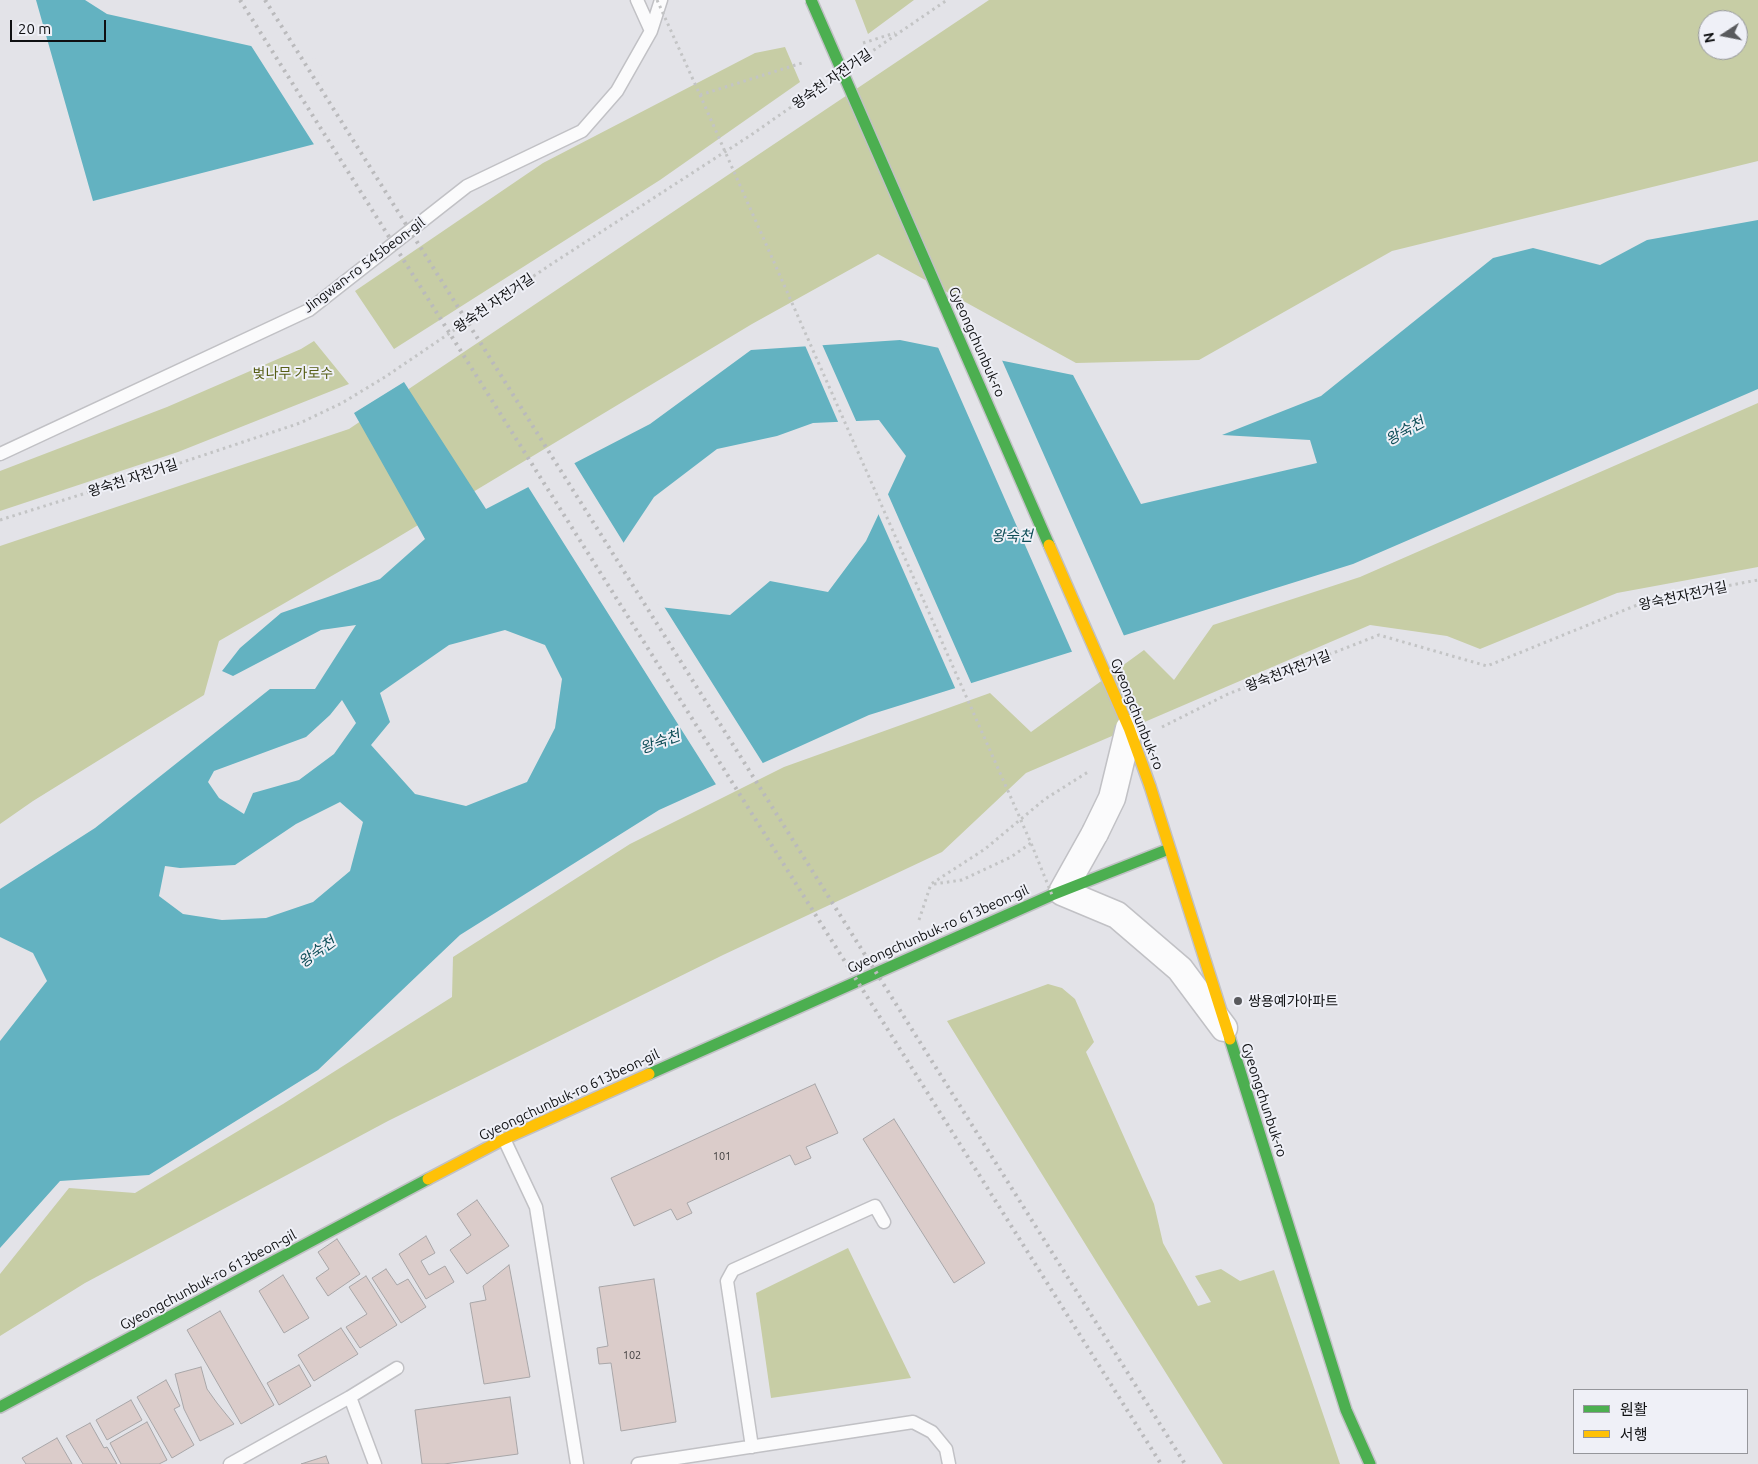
<!DOCTYPE html>
<meta charset="utf-8">
<style>
body{margin:0}
#map{position:relative;width:1758px;height:1464px;overflow:hidden;background:#e3e3e8;font-family:Ubuntu,"Noto Sans KR",sans-serif}
canvas{display:block}
.legend{position:absolute;left:1573px;top:1389px;width:175px;height:65px;box-sizing:border-box;background:#eff0f7;border:1px solid #95969b;margin:0;padding:6px 9px;list-style:none;font-size:15px;color:#0f1012}
.legend li{display:flex;align-items:center;gap:10px;height:25px}
.legend b{width:25px;border:1px solid #95969b}
.north{position:absolute;left:1698px;top:10px;width:50px;height:50px;box-sizing:border-box;background:#eff0f7;border:1px solid #95969b;border-radius:50%;rotate:259deg;font-size:14px;font-weight:700;line-height:20px;text-align:center;color:#0f1012}
.north::after{content:'';display:block;margin:auto;width:18px;height:22px;background:#595a5d;clip-path:polygon(50% 0,100% 100%,50% 72%,0 100%)}
.scale{position:absolute;left:10px;top:20px;width:96px;height:22px;box-sizing:border-box;border:2px solid #0f1012;border-top:0;padding-left:6px;font-size:15px;line-height:18px;white-space:nowrap;color:#0f1012;-webkit-text-stroke:4px #eff0f7;paint-order:stroke}
</style>
<div id="map">
<canvas width="1758" height="1464"></canvas>
<ul class="legend">
<li><b style="height:6px;background:#4caf50"></b>원활</li>
<li><b style="height:6px;background:#ffc107"></b>서행</li>
</ul>
<div class="north">N</div>
<div class="scale">20 m</div>
</div>
<script>
const c = document.querySelector('canvas').getContext('2d');
c.lineJoin = 'round';
function fill(path, color) { c.fillStyle = color; c.fill(path, 'evenodd'); }
const toPath = rows => new Path2D(rows.map(r => 'M' + r).join(''));
function stroke(path, color, width, dash) { c.strokeStyle = color; c.lineWidth = width; c.lineCap = dash ? 'butt' : 'round'; c.setLineDash(dash || []); c.stroke(path); }
function drawText(font, color, halo, rows, align = 'center') {
  c.font = font + ' Ubuntu,"Noto Sans KR",sans-serif'; c.lineWidth = 4; c.setLineDash([]); c.textBaseline = 'middle'; c.strokeStyle = halo; c.fillStyle = color; for (const [text, x, y, turn = 0] of rows) {
    c.save(); c.translate(x, y); c.rotate((+turn || 0) * Math.PI / 180); c.textAlign = isNaN(turn) ? turn : align; if (halo) c.strokeText(text, 0, 0); c.fillText(text, 0, 0); c.restore();
  }
}
fill(toPath([
 [855,0,914,0,868,34],
 [989,0,1758,0,1758,161,1392,251,1199,360,1076,363,878,254,752,324,380,548,219,641,204,695,33,801,0,824,0,546,349,429],
 [1708,20,1738,20,1738,50,1708,50],
 [785,47,800,82,660,180,394,349,355,291,543,163,755,53],
 [314,341,349,384,178,452,0,511,0,471,167,407,301,349],
 [1758,403,1758,567,1617,593,1480,649,1447,636,1370,625,1026,773,942,852,723,955,388,1121,85,1283,0,1336,0,1274,69,1188,135,1193,283,1104,452,997,453,957,630,844,784,767,990,693,1031,732,1144,650,1174,680,1213,625,1360,577],
 [1048,984,1062,988,1075,999,1094,1042,1086,1052,1154,1204,1163,1243,1198,1306,1211,1302,1195,1276,1221,1269,1240,1281,1274,1270,1340,1464,1223,1464,1097,1263,947,1021],
 [848,1248,911,1378,771,1398,756,1293]
]), '#c7cda5');
fill(toPath([
 [36,0,85,0,107,14,314,60,342,137,93,201],
 [1758,220,1758,389,1353,564,869,715,659,810,460,935,318,1070,149,1175,60,1181,0,1248,0,1041,47,981,33,953,0,937,0,889,95,828,270,689,315,689,356,625,321,630,233,676,222,671,240,648,281,613,380,579,425,539,354,413,404,382,486,509,650,424,751,350,900,340,1073,375,1141,504,1317,463,1310,440,1222,435,1321,396,1493,258,1533,248,1600,265,1647,240],
 [879,420,906,456,866,541,828,592,770,581,730,615,633,604,610,563,654,497,717,449,777,436,813,423],
 [505,630,545,645,562,679,555,728,527,782,466,806,415,794,371,745,390,722,380,693,449,645],
 [342,700,356,723,334,754,299,780,253,793,244,814,219,798,208,782,214,771,306,737,330,715],
 [340,802,363,822,350,871,313,902,266,918,222,920,183,914,159,896,165,866,180,868,235,865,296,824]
]), '#63b2c1');
fill(toPath([
 [250,44,316,59,344,136,343,138,315,146],
 [821,342,857,423,839,424,804,343],
 [937,345,1001,358,1125,638,1073,654],
 [573,461,625,545,613,563,635,602,663,605,764,765,717,786,527,485],
 [887,492,972,685,956,690,877,511]
]), '#e3e3e8');
const building = toPath([
 [815,1084,838,1133,806,1147,811,1158,795,1165,790,1155,687,1203,692,1213,677,1220,671,1209,634,1226,611,1178,815,1084],
 [894,1119,985,1263,954,1283,863,1139,894,1119],
 [477,1200,509,1246,467,1274,450,1250,471,1235,457,1214,477,1200],
 [426,1236,435,1253,421,1261,429,1275,445,1266,454,1282,426,1299,399,1254,426,1236],
 [337,1239,360,1274,328,1296,316,1278,329,1269,318,1252,337,1239],
 [509,1265,530,1377,484,1384,470,1303,486,1300,483,1286,509,1265],
 [386,1269,397,1285,408,1279,426,1307,401,1323,372,1278,386,1269],
 [283,1275,309,1318,284,1333,259,1291,283,1275],
 [366,1276,397,1325,360,1348,346,1327,367,1314,349,1287,366,1276],
 [654,1279,676,1422,621,1431,611,1363,599,1364,597,1348,608,1346,599,1287,654,1279],
 [220,1311,274,1405,241,1424,187,1330,220,1311],
 [341,1328,358,1354,314,1381,298,1355,341,1328],
 [299,1365,311,1386,279,1405,267,1383,299,1365],
 [201,1367,207,1389,217,1403,234,1424,200,1441,184,1409,175,1374,201,1367],
 [166,1380,180,1406,174,1409,194,1445,172,1458,137,1397,166,1380],
 [510,1397,518,1454,444,1464,422,1464,415,1410,510,1397],
 [131,1400,142,1420,107,1440,96,1420,131,1400],
 [147,1422,167,1460,159,1464,121,1464,110,1443,147,1422],
 [90,1423,104,1448,107,1447,117,1464,83,1464,66,1436,90,1423],
 [57,1438,72,1464,26,1464,22,1458,57,1438],
 [326,1456,329,1464,301,1464,326,1456]
]);
fill(building, '#dbccca');
stroke(building, '#a8a6a8', 1);
const lane = toPath([
 [637,0,651,31],
 [0,454,309,310,467,186,582,131,617,91,651,31,661,0],
 [504,1139,536,1207,577,1464],
 [752,1447,727,1281,733,1270,875,1206,884,1222],
 [230,1464,350,1397],
 [375,1464,350,1397,397,1368],
 [638,1464,913,1422,932,1432,946,1449,949,1464]
]);
const street = toPath([
 [1095,833,1062,892,1117,915,1180,969,1224,1028]
]);
const fast = toPath([
 [1230,1039,1346,1410,1370,1464],
 [649,1074,1052,895,1169,849],
 [0,1407,428,1179]
]);
const slow = toPath([
 [1150,786,1230,1039],
 [428,1179,504,1139,649,1074]
]);
stroke(lane, '#c1c1c5', 15);
stroke(street, '#c1c1c5', 29);
stroke(fast, '#c1c1c5', 14);
stroke(slow, '#c1c1c5', 14);
stroke(toPath([
 [863,43,895,33],
 [868,54,947,0],
 [700,95,805,62],
 [0,520,153,472,300,423,342,403,385,377,550,265,751,135,817,89],
 [1162,727,1228,694,1379,635,1487,666,1647,601,1758,580],
 [934,884,962,880,1011,857,1031,843],
 [919,920,931,884,985,849,1045,799,1088,772]
]), '#c3c4c5', 3, [2.5, 4]);
stroke(lane, '#fbfbfc', 12);
stroke(street, '#fbfbfc', 26);
stroke(fast, '#4caf50', 11);
stroke(slow, '#ffc107', 11);
stroke(toPath([
 [240,0,1161,1464],
 [265,0,1185,1464]
]), '#bababc', 4, [2.5, 5]);
const streetBridge = toPath([
 [1095,833,1112,798,1129,728]
]);
const fastBridge = toPath([
 [811,0,1049,545]
]);
const slowBridge = toPath([
 [1049,545,1129,728,1150,786]
]);
stroke(streetBridge, '#c1c1c5', 29, []);
stroke(fastBridge, '#c1c1c5', 14, []);
stroke(slowBridge, '#c1c1c5', 14, []);
stroke(toPath([
 [657,0,700,95,1031,843,1052,895]
]), '#c3c4c5', 3, [2.5, 4]);
stroke(streetBridge, '#fbfbfc', 26);
stroke(fastBridge, '#4caf50', 11);
stroke(slowBridge, '#ffc107', 11);
for (const [x, y, r, color] of [
 [1238,1001,5,"#595a5d"]
]) { const dot = new Path2D(); dot.arc(x, y, r, 0, 2 * Math.PI); c.fillStyle = color; c.fill(dot); stroke(dot, '#eff0f7', 2); }
drawText('11px', '#423f40', null, [
 ["101",722,1156],
 ["102",632,1355]
]);
drawText('14px', '#0f1012', '#eff0f7', [
 ["왕숙천 자전거길",832,79,-35],
 ["Jingwan-ro 545beon-gil",364,265,-37],
 ["왕숙천 자전거길",494,303,-34],
 ["Gyeongchunbuk-ro",977,342,66],
 ["왕숙천 자전거길",133,478,-18],
 ["왕숙천자전거길",1683,596,-12],
 ["왕숙천자전거길",1288,671,-21],
 ["Gyeongchunbuk-ro",1137,714,68],
 ["Gyeongchunbuk-ro 613beon-gil",938,929,-24],
 ["Gyeongchunbuk-ro 613beon-gil",569,1095,-25],
 ["Gyeongchunbuk-ro",1264,1100,72],
 ["Gyeongchunbuk-ro 613beon-gil",208,1280,-28]
]);
drawText('14px', '#565e15', '#eff0f7', [
 ["벚나무 가로수",293,373]
]);
drawText('14px', '#0f1012', '#eff0f7', [
 ["쌍용예가아파트",1248,1001]
], 'left');
drawText('italic 15px', '#0c4c56', '#eff0f7', [
 ["왕숙천",1405,431,-29],
 ["왕숙천",1012,536],
 ["왕숙천",660,742,-20],
 ["왕숙천",317,952,-36]
]);
</script>
